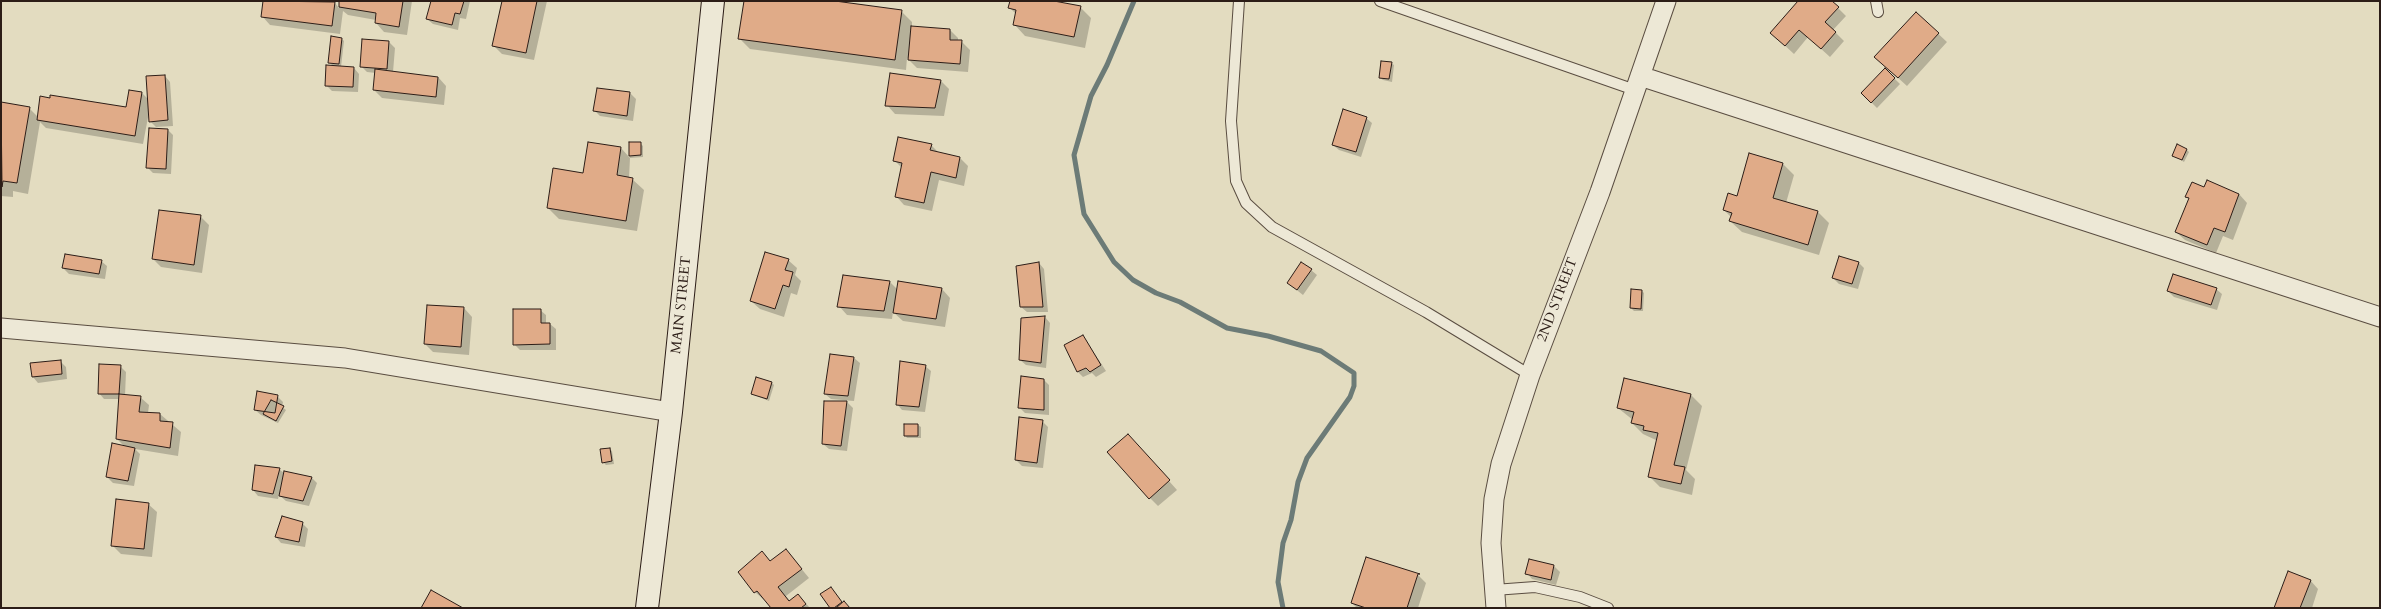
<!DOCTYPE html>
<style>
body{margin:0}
#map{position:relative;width:2381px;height:609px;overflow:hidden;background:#e3dcc0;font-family:Cardo,serif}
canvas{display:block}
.frame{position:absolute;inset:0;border:2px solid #2c1d17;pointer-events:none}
</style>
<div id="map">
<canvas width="2381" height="609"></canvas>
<div class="frame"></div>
</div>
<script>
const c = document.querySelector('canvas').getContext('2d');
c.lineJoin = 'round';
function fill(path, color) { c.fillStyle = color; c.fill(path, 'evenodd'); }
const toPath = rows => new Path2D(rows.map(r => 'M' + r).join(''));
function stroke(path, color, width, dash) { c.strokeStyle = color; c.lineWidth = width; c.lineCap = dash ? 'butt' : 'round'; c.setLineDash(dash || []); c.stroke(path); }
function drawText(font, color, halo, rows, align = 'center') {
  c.font = font + ' Cardo,serif'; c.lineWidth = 3.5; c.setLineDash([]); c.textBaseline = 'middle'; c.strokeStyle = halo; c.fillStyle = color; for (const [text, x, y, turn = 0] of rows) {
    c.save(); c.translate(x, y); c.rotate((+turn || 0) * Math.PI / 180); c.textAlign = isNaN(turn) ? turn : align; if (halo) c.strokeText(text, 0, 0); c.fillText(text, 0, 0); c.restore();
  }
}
fill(toPath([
 [264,1,317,1,335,3,339,8,340,1,412,1,407,35,384,32,376,23,376,20,348,15,343,11,340,34,270,25,262,16],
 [432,1,470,1,466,19,460,18,458,30,433,24,427,19],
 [503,1,547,1,534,60,502,54,493,45],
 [745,1,828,1,901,11,912,22,912,27,950,30,958,38,958,41,961,41,970,50,968,72,917,68,907,58,906,70,750,49,739,38],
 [1011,1,1059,1,1059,3,1080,7,1091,18,1085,48,1025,36,1014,24,1016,14,1010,8],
 [1800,1,1831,1,1846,16,1833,30,1844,41,1830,57,1808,37,1794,54,1780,41],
 [1916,13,1947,42,1907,86,1884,65],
 [342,39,344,41,341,67,354,68,359,74,358,92,332,91,326,85,334,67,329,62],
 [363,40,389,42,395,48,393,72,438,77,446,86,444,105,382,98,374,90,376,73,367,72,361,66],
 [1391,63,1394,65,1392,82,1383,80,1380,78],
 [1885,69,1900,84,1877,108,1862,93],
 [165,76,170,82,173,126,156,127,150,121,149,112,143,144,46,128,40,122,28,194,13,191,13,197,1,196,1,103,29,108,38,117,127,109,130,91,142,93,149,100],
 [941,81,949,89,944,116,895,114,887,105],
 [598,89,630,93,636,99,633,121,600,116,594,110],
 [1366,118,1372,123,1361,157,1339,150,1333,145],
 [168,130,173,135,171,174,153,173,147,167],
 [630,143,640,143,643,146,643,157,630,158,629,178,632,179,644,190,637,231,559,219,548,208,621,148,630,158],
 [931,145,939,153,960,158,968,166,964,186,939,180,932,211,904,205,896,196,902,168,894,160],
 [2186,149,2189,152,2184,162,2173,155],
 [1783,164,1794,175,1786,203,1818,212,1829,223,1819,255,1742,232,1730,221,1731,217,1724,210,1738,197],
 [2205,189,2239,194,2247,203,2233,240,2223,236,2216,253,2185,240,2176,232,2190,200,2187,197],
 [200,216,209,225,202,273,161,267,153,259],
 [788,260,797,268,795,275,801,281,797,295,791,293,784,317,760,309,751,301],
 [101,261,107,266,105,279,69,274,63,268],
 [1039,263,1044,269,1048,312,1027,312,1021,307],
 [1859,263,1864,268,1858,289,1839,284,1833,278],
 [1311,270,1317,275,1303,295,1288,283],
 [889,281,898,290,942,289,950,298,945,327,903,321,893,312,892,319,847,315,839,306],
 [2216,289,2222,294,2217,310,2174,297,2168,291],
 [1641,290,1644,293,1643,311,1634,311,1631,308],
 [464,308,472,317,469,355,433,352,425,344],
 [540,310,546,315,546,324,550,324,556,329,556,350,520,350,514,344],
 [1045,317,1050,323,1046,368,1026,365,1020,360],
 [1083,336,1106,371,1096,377,1092,373,1083,377,1078,372],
 [831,355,854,358,860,363,854,401,831,399,825,394],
 [60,361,66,367,67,379,38,383,33,377,31,364],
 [120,366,126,372,125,396,140,397,149,405,148,413,160,414,181,432,178,456,135,449,140,454,134,486,113,483,107,477,125,447,117,439,120,399,104,399,99,393],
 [925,366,931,371,925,412,902,410,897,404],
 [1044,380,1049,385,1049,415,1025,413,1019,407],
 [771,382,774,385,769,401,752,394],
 [1691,395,1702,406,1686,470,1695,479,1692,495,1660,487,1649,476,1658,441,1643,434,1632,423,1633,420,1618,408],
 [277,396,283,402,282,407,286,410,278,423,261,415,255,410],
 [825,402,847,402,853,408,847,451,829,449,823,444],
 [1042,421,1048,427,1043,468,1022,466,1016,460],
 [918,425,921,427,921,438,907,438,905,435],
 [1136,444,1177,490,1158,506,1150,498],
 [609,449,612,451,614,464,606,465,603,462],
 [279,469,285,474,285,472,312,478,317,483,309,506,286,501,279,495,278,499,258,496,253,490],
 [148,504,157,512,152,557,121,554,112,545],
 [302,523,308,529,305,547,281,543,276,537],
 [786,550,809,578,786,596,790,601,798,595,810,608,772,608,765,599,764,600,755,592,762,552,771,562],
 [1530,560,1554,566,1560,572,1556,585,1532,579,1527,573],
 [1417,574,1426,583,1418,608,1357,608,1352,603],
 [2310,580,2318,589,2312,608,2275,608],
 [833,591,843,604,849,608,831,608]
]), '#0003');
stroke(toPath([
 [1134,1,1107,65,1091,96,1074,155,1084,214,1114,262,1133,280,1156,293,1180,302,1227,328,1268,336,1321,351,1354,373,1354,386,1350,397,1307,458,1298,482,1291,520,1283,543,1278,582,1283,608]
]), '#6c7b77', 5);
const building = toPath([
 [263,1,335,2,332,26,261,17,263,1],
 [339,1,403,1,399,27,375,23,376,13,339,7,339,1],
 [431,1,464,1,460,14,455,13,452,25,426,19,431,1],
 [502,1,537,1,526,53,492,46,502,1],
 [744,1,835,1,902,10,895,60,738,39,744,1],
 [1010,1,1054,1,1081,6,1074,37,1013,25,1016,10,1008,8,1010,1],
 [1798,1,1832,1,1839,7,1825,22,1836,32,1821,49,1799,30,1785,46,1770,33,1798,1],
 [1916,12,1939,33,1898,78,1874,57,1916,12],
 [911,26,950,29,950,40,962,40,960,64,908,60,911,26],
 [331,36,342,38,339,64,328,63,331,36],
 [362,39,389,41,387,69,360,67,362,39],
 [1381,61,1392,62,1389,79,1379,78,1381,61],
 [326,65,354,67,353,87,325,86,326,65],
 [1885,68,1895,78,1871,103,1861,93,1885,68],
 [375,69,438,77,436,97,373,90,375,69],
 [890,73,941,80,935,108,885,106,890,73],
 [165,75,168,120,149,122,146,76,165,75],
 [597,88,630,92,627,116,593,111,597,88],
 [129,90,142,92,135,136,37,120,40,96,50,98,50,95,126,107,129,90],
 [1,102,30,107,17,183,3,181,2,187,1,102],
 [1343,109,1367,117,1356,152,1332,145,1343,109],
 [149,128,168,129,166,169,146,168,149,128],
 [898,137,932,144,930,150,960,157,956,178,931,172,924,203,895,197,902,163,893,161,898,137],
 [588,142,621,147,617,175,633,178,626,221,547,208,553,168,583,173,588,142],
 [629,142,641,142,641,155,629,156,629,142],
 [2177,144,2187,149,2182,160,2172,156,2177,144],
 [1749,153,1783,163,1773,198,1818,211,1808,245,1729,221,1732,213,1723,210,1728,193,1737,196,1749,153],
 [2207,180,2239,194,2225,232,2214,228,2207,245,2175,232,2189,198,2185,197,2192,182,2204,187,2207,180],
 [159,210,201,215,194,265,152,259,159,210],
 [765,252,789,259,785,270,793,272,789,287,783,285,775,309,750,301,765,252],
 [65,254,102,260,99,274,62,268,65,254],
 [1839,256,1859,262,1852,284,1832,278,1839,256],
 [1039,262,1043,307,1020,307,1016,266,1039,262],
 [1301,262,1312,269,1297,290,1287,283,1301,262],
 [2173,274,2217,288,2211,305,2167,291,2173,274],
 [843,275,890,281,884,311,837,307,843,275],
 [898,281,942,288,936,319,893,313,898,281],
 [1631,289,1642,290,1641,309,1630,308,1631,289],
 [427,305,464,307,461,347,424,344,427,305],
 [513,309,541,309,541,323,550,323,550,344,513,345,513,309],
 [1045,316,1041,363,1019,360,1021,318,1045,316],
 [1083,335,1101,365,1090,372,1086,368,1077,372,1064,345,1083,335],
 [830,354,854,357,848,396,824,394,830,354],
 [61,360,62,374,32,377,30,363,61,360],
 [900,361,926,365,919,407,896,405,900,361],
 [99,364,121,365,119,394,98,394,99,364],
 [1021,376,1044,379,1044,410,1018,408,1021,376],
 [756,377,772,382,767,399,751,394,756,377],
 [1624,378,1691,394,1674,465,1685,467,1681,484,1648,477,1658,433,1643,430,1644,426,1631,423,1634,412,1617,408,1624,378],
 [257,391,278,395,275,413,254,410,257,391],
 [119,394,141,396,139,412,160,413,160,421,173,422,170,448,116,439,119,394],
 [271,400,284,406,276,421,263,414,271,400],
 [824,401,847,401,841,446,822,444,824,401],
 [1019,417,1043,420,1037,463,1015,460,1019,417],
 [904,424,918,424,918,436,904,436,904,424],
 [1128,434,1170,480,1149,499,1107,452,1128,434],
 [112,443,135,448,128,481,106,477,112,443],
 [610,448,612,461,602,463,600,449,610,448],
 [255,465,280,468,273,494,252,490,255,465],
 [284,471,312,477,303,501,279,496,284,471],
 [116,499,149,503,144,549,111,546,116,499],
 [282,516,303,522,299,542,275,537,282,516],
 [786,549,802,569,778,587,789,601,798,594,806,604,801,608,771,608,757,591,754,593,738,572,762,551,770,561,786,549],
 [1366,557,1420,574,1418,574,1407,608,1366,608,1351,603,1366,557],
 [1529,559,1554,565,1551,580,1525,574,1529,559],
 [2288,571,2311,580,2300,608,2274,608,2288,571],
 [831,587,842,602,834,608,830,608,820,594,831,587],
 [431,590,463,608,421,608,431,590],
 [844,601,850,608,836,608,844,601]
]);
fill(building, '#e0ab88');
stroke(building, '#2c1d17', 1);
const lane = toPath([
 [1239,1,1231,121,1236,181,1246,203,1272,227,1426,312,1530,375],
 [1380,1,1635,90],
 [1876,1,1878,12],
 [1494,590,1535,587,1580,597,1608,608]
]);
const street = toPath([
 [1640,76,2380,317],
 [1,328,345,358,671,412],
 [1496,608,1491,543,1494,499,1501,464,1530,375,1600,192,1666,1]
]);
const secondary = toPath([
 [647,608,671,412,713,1]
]);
stroke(lane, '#5a4d41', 12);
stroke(street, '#5a4d41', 21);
stroke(secondary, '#2c1d17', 24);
stroke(lane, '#ede8d6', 10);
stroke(street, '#ede8d6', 19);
stroke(secondary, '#ede8d6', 22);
drawText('14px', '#2c1d17', '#ede8d6', [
 ["2ND STREET",1558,300,-69],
 ["MAIN STREET",682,305,-84]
]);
</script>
